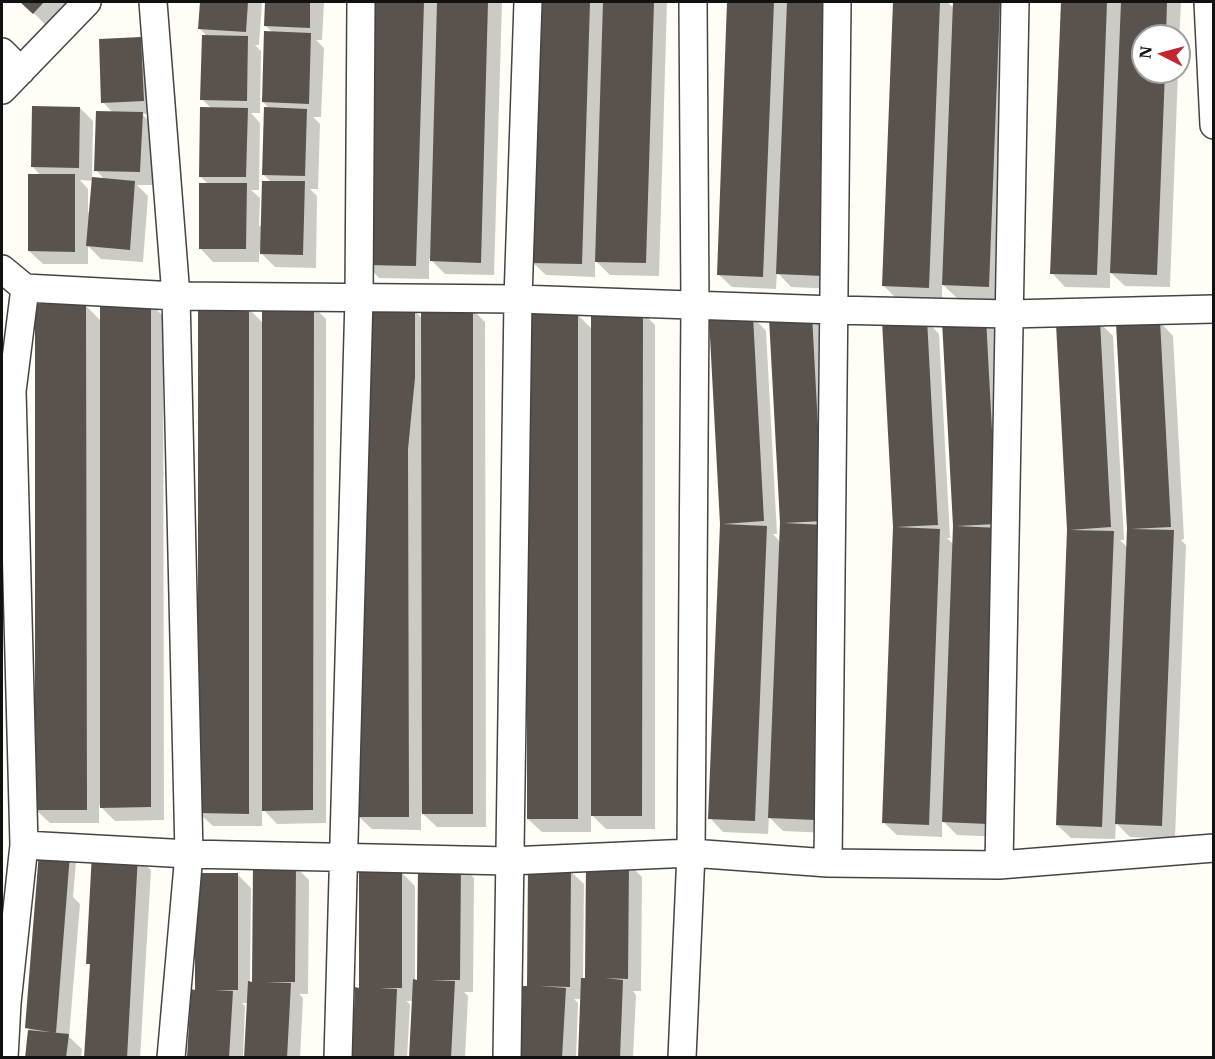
<!DOCTYPE html>
<style>
body{margin:0}
#map{position:relative;width:1215px;height:1059px;overflow:hidden;background:#fffdf5;font-family:"IBM Plex Serif",serif}
canvas{display:block}
.frame{position:absolute;inset:0;border:3px solid #111;pointer-events:none}
.north{position:absolute;left:1131px;top:24px;width:60px;height:60px;box-sizing:border-box;background:#fff;border:2px solid #a0a0a0;border-radius:50%;rotate:276deg;font-size:16px;font-weight:700;line-height:24px;text-align:center;color:#111}
.north::after{content:'';display:block;margin:auto;width:21px;height:27px;background:#c4262e;clip-path:polygon(50% 0,100% 100%,50% 72%,0 100%)}
</style>
<div id="map">
<canvas width="1215" height="1059"></canvas>
<div class="frame"></div>
<div class="north">N</div>
</div>
<script>
const c = document.querySelector('canvas').getContext('2d');
c.lineJoin = 'round';
function fill(path, color) { c.fillStyle = color; c.fill(path, 'evenodd'); }
const toPath = rows => new Path2D(rows.map(r => 'M' + r).join(''));
function stroke(path, color, width, dash) { c.strokeStyle = color; c.lineWidth = width; c.lineCap = dash ? 'butt' : 'round'; c.setLineDash(dash || []); c.stroke(path); }
fill(toPath([
 [22,2,70,2,47,26],
 [202,2,262,2,259,45,255,45,261,51,260,113,251,113,260,123,259,190,251,190,260,198,259,226,262,226,271,182,263,174,270,109,263,102,273,33,266,26,266,2,324,2,322,40,316,40,324,48,321,117,313,117,320,124,318,189,310,189,317,196,316,268,275,267,259,251,259,262,213,262,200,248,208,184,200,176,212,109,202,99,208,37,200,29],
 [374,2,502,2,494,275,445,274,429,258,429,279,379,278,366,264],
 [540,2,667,2,659,276,610,275,595,260,595,277,546,275,532,262],
 [729,2,847,2,836,289,791,287,777,272,776,289,732,287,718,274],
 [895,2,947,2,954,8,954,2,1008,2,1002,300,957,298,942,284,942,300,897,299,884,286],
 [1062,2,1181,2,1179,43,1179,36,1143,36,1143,72,1178,72,1170,287,1125,286,1110,272,1110,288,1065,287,1052,273],
 [141,38,154,52,156,114,142,114,155,127,153,185,137,185,148,196,143,262,101,259,88,246,88,264,43,264,29,251,41,176,33,167,80,108,93,121,92,179,105,180,96,170,113,113,103,102],
 [80,180,93,181,90,213,88,212,88,189],
 [150,303,163,316,164,820,115,821,99,805,99,823,50,823,36,810,86,306,101,321],
 [313,306,326,319,326,823,277,824,262,808,262,826,213,826,199,813,248,308,263,323],
 [472,309,485,322,486,827,437,827,421,812,421,830,372,829,358,816,415,311,423,319],
 [642,312,655,325,655,829,606,829,591,814,591,832,542,832,528,819,577,314,592,329],
 [753,317,766,331,777,534,773,534,780,542,812,317,825,330,827,833,783,831,769,817,768,834,723,832,710,818,722,524],
 [926,320,939,334,950,538,947,538,954,545,955,526,985,320,999,333,1001,837,957,835,942,820,942,837,897,835,883,822,895,527],
 [1160,322,1173,336,1184,539,1181,540,1186,545,1175,839,1130,837,1116,823,1115,839,1071,838,1057,825,1069,530,1100,323,1113,336,1124,540,1120,540,1127,547],
 [70,856,76,862,73,897,80,904,69,1037,82,1049,81,1058,27,1058,30,1030,26,1027],
 [137,857,151,870,140,1058,86,1058,91,966,88,963],
 [628,863,642,877,641,991,633,991,636,995,633,1058,579,1058,582,999,574,999,578,1003,576,1058,521,1058,529,988,570,871,584,884,583,979,587,980],
 [460,864,474,878,473,992,464,992,468,996,465,1058,411,1058,413,1001,406,1001,410,1004,407,1058,353,1058,360,989,402,873,415,886,415,981,419,981],
 [295,866,309,880,308,994,299,994,303,998,300,1058,246,1058,249,1003,242,1003,245,1006,243,1058,189,1058,196,991,238,875,251,888,250,983,254,983]
]), '#0003');
fill(toPath([
 [20,2,44,2,33,14],
 [200,2,248,2,246,32,198,29],
 [265,2,310,2,310,28,264,26],
 [372,2,424,2,416,266,364,265],
 [437,2,488,2,481,263,430,261],
 [538,2,590,2,582,264,531,263],
 [603,2,654,2,646,263,595,262],
 [727,2,774,2,763,277,717,275],
 [787,2,834,2,823,276,776,274],
 [893,2,940,2,929,288,882,286],
 [953,2,1000,2,989,287,942,285],
 [1061,2,1107,2,1097,275,1050,274],
 [1121,2,1167,2,1166,36,1143,36,1143,72,1165,72,1157,275,1110,273],
 [264,31,311,33,309,104,262,102],
 [202,35,248,36,247,101,200,100],
 [141,37,144,101,101,103,99,39],
 [32,106,80,107,79,168,31,167],
 [200,107,248,108,246,177,199,177],
 [264,107,307,109,305,176,262,175],
 [96,111,143,112,140,172,94,171],
 [28,174,75,174,75,252,28,251],
 [92,177,135,181,130,250,86,246],
 [262,181,305,181,303,255,260,254],
 [199,183,247,183,246,249,199,249],
 [100,301,151,301,151,807,100,808],
 [35,304,86,304,87,810,35,810],
 [262,304,314,304,313,810,262,811],
 [198,307,249,307,249,814,198,813],
 [473,307,473,814,422,814,421,308],
 [364,309,415,309,415,378,408,449,409,817,357,817],
 [591,310,643,310,642,816,591,816],
 [527,313,578,313,578,819,527,819],
 [812,315,823,521,784,523,826,525,815,820,768,818,780,523,769,318],
 [753,316,764,521,723,524,767,526,755,821,708,819,720,524,709,318],
 [986,318,997,524,956,526,1000,528,988,824,942,822,953,526,942,321],
 [927,319,938,525,896,527,940,529,929,825,882,823,893,527,882,321],
 [1100,321,1111,527,1070,530,1114,531,1102,827,1056,825,1067,530,1056,324],
 [1160,321,1171,527,1131,529,1174,530,1162,826,1115,824,1127,529,1116,323],
 [39,852,70,854,56,1033,25,1028],
 [92,853,138,855,127,1058,84,1058,90,964,86,964],
 [586,861,629,862,628,979,605,978,623,980,620,1058,578,1058,581,978,585,978],
 [418,863,461,863,460,980,430,980,455,981,451,1058,409,1058,413,979,417,980],
 [253,865,296,865,295,982,265,982,291,983,287,1058,244,1058,248,981,252,982],
 [528,869,571,870,570,987,539,986,566,988,562,1058,520,1058,523,986,527,986],
 [359,871,402,871,402,988,379,988,397,989,394,1058,352,1058,355,987,359,988],
 [195,873,238,873,238,990,215,990,233,991,229,1058,187,1058,191,989,195,990],
 [28,1030,69,1034,66,1058,25,1058]
]), '#5a524d');
const minor = toPath([
 [153,2,176,296,189,854,171,1058],
 [693,2,695,305,691,853,828,863,999,865,1214,848],
 [1208,2,1214,125],
 [2,52,21,71],
 [2,90,87,2],
 [2,269,25,288,176,296,518,299,834,310,1009,314,1214,309],
 [24,845,189,854,509,861,691,853,682,1058],
 [828,863,837,2],
 [999,865,1015,2],
 [4,1058,7,1003,24,845,12,391,25,288],
 [338,1058,359,298,361,2],
 [507,1058,518,299,528,2]
]);
stroke(minor, '#444', 30);
stroke(minor, '#fff', 27);
</script>
